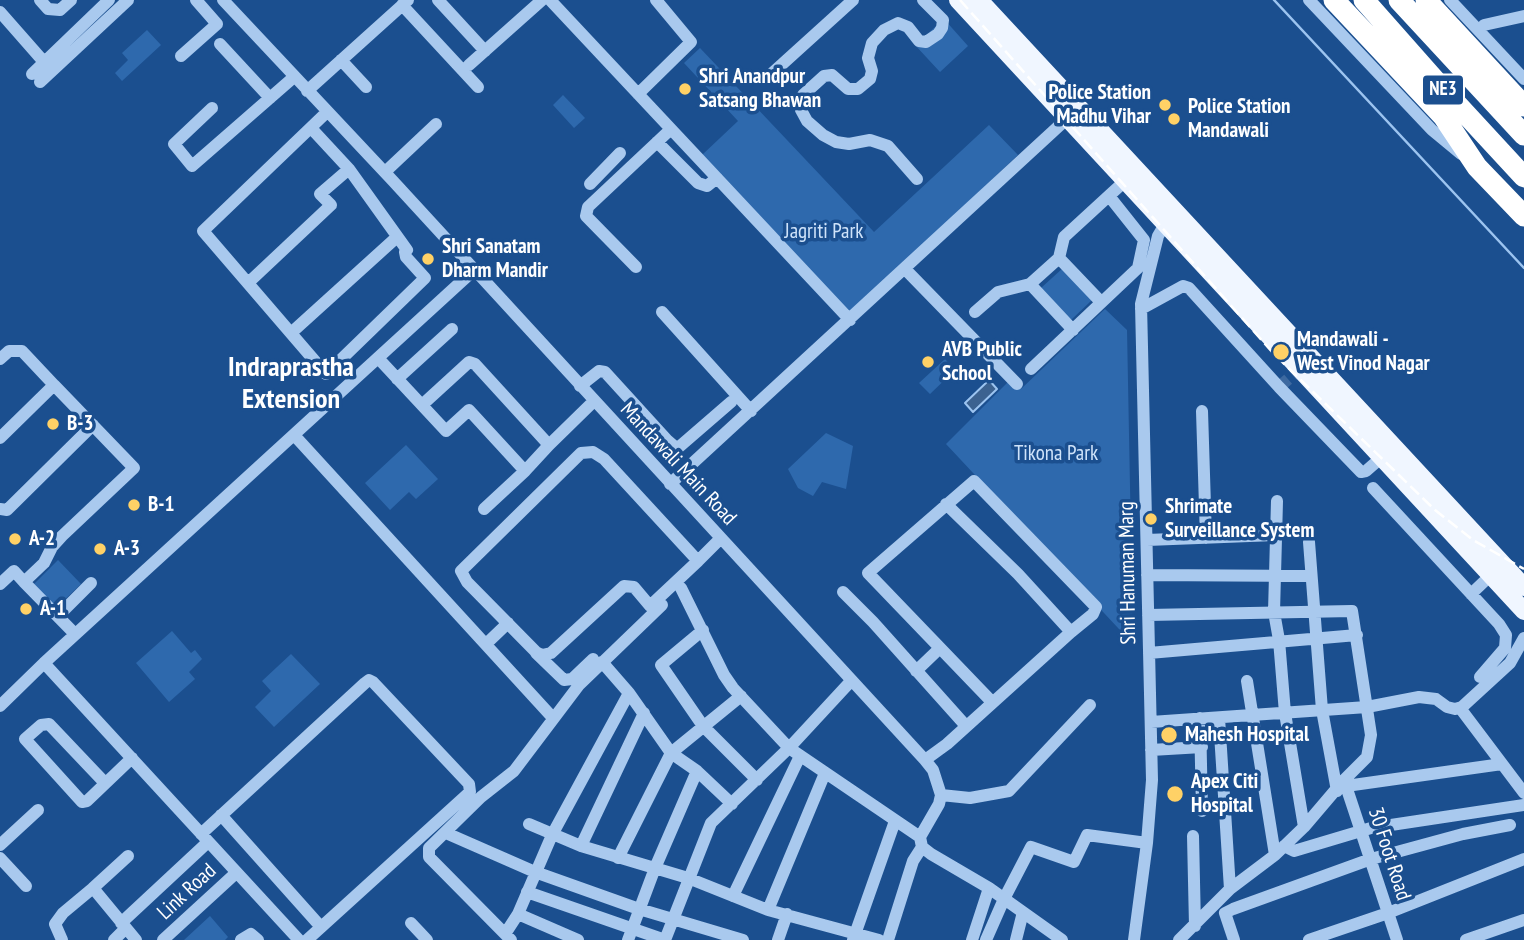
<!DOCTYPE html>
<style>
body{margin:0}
canvas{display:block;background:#1b4f8f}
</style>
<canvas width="1524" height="940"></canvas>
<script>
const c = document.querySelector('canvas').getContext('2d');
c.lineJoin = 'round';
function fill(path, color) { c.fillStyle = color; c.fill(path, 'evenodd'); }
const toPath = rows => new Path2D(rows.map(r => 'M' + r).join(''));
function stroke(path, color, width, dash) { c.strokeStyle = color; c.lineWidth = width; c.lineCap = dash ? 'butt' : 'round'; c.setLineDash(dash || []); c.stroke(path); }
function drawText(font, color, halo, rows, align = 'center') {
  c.font = font + ' "PT Sans Narrow",sans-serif'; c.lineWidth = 7; c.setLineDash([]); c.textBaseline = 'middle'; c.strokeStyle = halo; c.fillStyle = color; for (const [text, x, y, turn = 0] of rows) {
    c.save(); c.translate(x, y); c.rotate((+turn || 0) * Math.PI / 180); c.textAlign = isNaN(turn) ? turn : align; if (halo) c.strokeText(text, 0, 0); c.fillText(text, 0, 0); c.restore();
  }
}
fill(toPath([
 [944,19,968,46,940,72,915,45],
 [147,30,161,45,122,81,115,73,128,60,122,53],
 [700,48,874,232,989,125,1018,155,850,313,702,155,738,121,684,63],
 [563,95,585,118,574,128,553,105],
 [1063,268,1092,300,1071,320,1041,288],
 [1105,309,1127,330,1133,644,946,444,1011,379,1021,389],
 [945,359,955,370,930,394,919,383],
 [826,433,853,446,846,489,822,482,813,496,798,488,788,469],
 [406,445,438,479,416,499,409,492,390,510,365,483],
 [58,560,81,584,56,608,33,585],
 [172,631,191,653,195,650,202,659,189,672,195,679,169,702,136,663],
 [291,654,320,684,274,727,255,707,271,691,262,681],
 [210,916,228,937,225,940,184,940]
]), '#2e69ad');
const water = toPath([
 [989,380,997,389,973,412,965,403,989,380]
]);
fill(water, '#3c6290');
stroke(water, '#9cc4f0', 2);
stroke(toPath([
 [1274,0,1524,268]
]), '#9cc4f0', 2.5);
stroke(toPath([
 [1279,387,1300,369]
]), '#3d69a0', 12, [12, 6]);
stroke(toPath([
 [40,0,48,9,60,10,71,0],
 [223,0,393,181,925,760,933,770,941,795,939,804,920,837,922,847,931,854,989,888,1062,940],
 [438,0,485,51],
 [550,0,850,320],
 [1309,0,1432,130,1461,154],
 [1450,0,1524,79],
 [402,5,478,87],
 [0,12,44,62],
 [1484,25,1524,16],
 [220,44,270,98],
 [181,56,217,24,196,0],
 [341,60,366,87],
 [469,65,542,0],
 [32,74,109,0],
 [768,77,853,0],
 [40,82,128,0],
 [307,91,408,0],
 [638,94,691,42,656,0],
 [212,108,174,144,192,166,294,77],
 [311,128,349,169,407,250,405,252,406,257,425,278,326,374,203,231,327,112],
 [657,142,698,183,707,186,717,178],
 [385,172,436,124],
 [917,179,888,146,870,140,849,144,836,142,823,135,807,121,801,110,803,95,824,76,832,75,848,89,858,89,870,79,872,71,868,58,872,43,884,30,898,23,908,27,919,41,926,42,938,34,942,28,943,20,923,0],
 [590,184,620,153],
 [1059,258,1101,302],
 [636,267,586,216,588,207,671,129],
 [905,269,1017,384],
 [248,283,331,205,320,194,349,169],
 [1030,284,1073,330],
 [1141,309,1183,286,1189,288,1279,387,1361,472,1366,471,1382,457],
 [662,312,751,411],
 [975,312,998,292,1030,284,1059,258,1064,237,1125,181],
 [291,333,397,237],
 [378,358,446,431,469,410,525,471,549,445],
 [0,359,9,351,22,351,54,385],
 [1031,369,1138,268,1144,240,1109,196],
 [397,379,452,329],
 [580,386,599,371,605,372,667,440,674,446,679,447,731,402],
 [422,405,469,362,475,364,549,445,594,401],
 [1202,411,1206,538],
 [294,435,553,718],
 [0,438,54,385,134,468,62,536,52,547,44,563,24,582,75,634],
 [670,484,1073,113],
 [1373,488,1499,624,1506,635,1505,648,1480,677],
 [1277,501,1274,612,1279,640,1285,713,1304,827],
 [946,504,1018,574,1071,632],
 [0,509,7,510,93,425],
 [484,509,525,471],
 [1147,540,1275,535],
 [1309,542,1322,710,1337,791],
 [698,561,650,606,634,587,624,586,551,653,542,655,536,652,467,582,461,571,581,453,593,452,604,459,698,561,720,539],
 [1147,575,1311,576],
 [0,584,14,571,24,582],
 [681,588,724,675,733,688,789,748,920,837],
 [843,592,873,622,966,726],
 [1471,594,1491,575],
 [1148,615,1352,611,1371,735,1367,757,1344,780,1304,827,1275,855,1230,889,1179,940],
 [58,616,91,583],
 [703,630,661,665,703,726,757,780],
 [486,644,508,623],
 [536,653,564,680,572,679,593,659],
 [1149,653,1357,635],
 [602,662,629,693,671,753,697,771,732,804],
 [44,663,299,940],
 [916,671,940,648],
 [1247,681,1275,855],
 [0,706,44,663,474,270],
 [1460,708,1524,793],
 [1200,718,1202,811],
 [1219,718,1230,889],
 [1151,722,1367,707,1419,697,1436,699,1447,707,1455,709,1462,707,1510,663,1524,638],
 [1151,750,1202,747],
 [925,760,947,744,1071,632,1093,614,1096,607,974,481,868,573,992,702],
 [1344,780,1397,940],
 [105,783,49,724,41,725,25,739,82,802,87,801,132,758],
 [1346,786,1502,764],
 [941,795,970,798,1009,791,1090,705],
 [221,815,321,927],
 [529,824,581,846,688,878,768,910,879,940],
 [446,833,535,872,639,909,743,940],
 [201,834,365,683,369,680,373,682,469,784,470,792,307,940],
 [1193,836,1195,926],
 [0,845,38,810],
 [581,846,644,713],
 [1284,846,1294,851,1371,828,1524,805],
 [128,856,93,888,136,940],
 [0,858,26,886],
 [618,858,671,753,741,696],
 [527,892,665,940,711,823,789,748,851,681],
 [733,896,800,756],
 [768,910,825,773],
 [518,914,578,940],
 [121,923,208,842],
 [411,923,427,940],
 [505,934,518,914,552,835,629,693],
 [62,940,55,924,63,913,93,888],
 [114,940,126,928],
 [163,940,236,873],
 [241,940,251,934,258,940],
 [511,940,429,857,429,848,481,797,514,771,579,685,662,605],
 [628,940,655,868,697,771],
 [778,940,787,914],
 [853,940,895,821],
 [888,940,913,861,922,847],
 [972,940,989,888],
 [986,940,1004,899,1031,847,1074,862,1087,835,1147,843],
 [1016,940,1023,912],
 [1134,940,1147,843,1152,780,1141,304,1158,236,1168,219],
 [1234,940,1225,913,1233,909,1371,859,1463,834,1510,825],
 [1309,940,1388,913,1524,859],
 [1466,940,1524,920]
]), '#a9c9ee', 12);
stroke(toPath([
 [958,0,1524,611],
 [979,0,1524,587]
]), '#f0f6ff', 18);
stroke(toPath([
 [1334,0,1443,116,1477,167,1524,216],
 [1364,0,1440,86,1524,177],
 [1399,0,1524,135],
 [1426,0,1524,106]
]), '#fff', 21);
stroke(toPath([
 [960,0,1274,354,1435,510,1473,540,1524,569]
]), '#fff', 2.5, [12, 5]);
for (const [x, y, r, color] of [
 [685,89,7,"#ffd166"],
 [1165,105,7,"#ffd166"],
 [1174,119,7,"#ffd166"],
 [428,259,7,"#ffd166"],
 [1281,352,9,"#ffd166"],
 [928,362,7,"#ffd166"],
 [53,424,7,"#ffd166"],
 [134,505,7,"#ffd166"],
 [1151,519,7,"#ffd166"],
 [15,539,7,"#ffd166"],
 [100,549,7,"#ffd166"],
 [26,609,7,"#ffd166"],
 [1169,735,9,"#ffd166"],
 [1175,794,9,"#ffd166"]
]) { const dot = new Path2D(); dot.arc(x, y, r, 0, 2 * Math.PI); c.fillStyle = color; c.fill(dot); stroke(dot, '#1b4f8f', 2.5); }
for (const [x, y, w] of [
 [1443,90,42]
]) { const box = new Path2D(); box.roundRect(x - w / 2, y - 15.5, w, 31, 5); c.fillStyle = '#1b4f8f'; c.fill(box); stroke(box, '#fff', 2); }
drawText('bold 19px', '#fff', null, [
 ["NE3",1443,90]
]);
drawText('bold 21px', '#fff', '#1b4f8f', [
 ["Shri Anandpur",699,77],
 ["Satsang Bhawan",699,101],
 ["Police Station",1151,93,"right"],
 ["Madhu Vihar",1151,117,"right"],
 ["Police Station",1188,107],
 ["Mandawali",1188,131],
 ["Shri Sanatam",442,247],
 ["Dharm Mandir",442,271],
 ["Mandawali -",1297,340],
 ["West Vinod Nagar",1297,364],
 ["AVB Public",942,350],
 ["School",942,374],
 ["B-3",67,424],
 ["B-1",148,505],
 ["Shrimate",1165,507],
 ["Surveillance System",1165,531],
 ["A-2",29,539],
 ["A-3",114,549],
 ["A-1",40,609],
 ["Mahesh Hospital",1185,735],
 ["Apex Citi",1191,782],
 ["Hospital",1191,806]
], 'left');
drawText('21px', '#cfe3fa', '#1b4f8f', [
 ["Jagriti Park",824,232],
 ["Tikona Park",1056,454]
]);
drawText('21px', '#fff', '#1b4f8f', [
 ["Mandawali Main Road",678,464,47],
 ["Shri Hanuman Marg",1128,573,-91],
 ["30 Foot Road",1389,854,72],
 ["Link Road",187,892,-43]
]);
drawText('bold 28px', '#fff', '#1b4f8f', [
 ["Indraprastha",291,368],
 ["Extension",291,400]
]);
</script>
